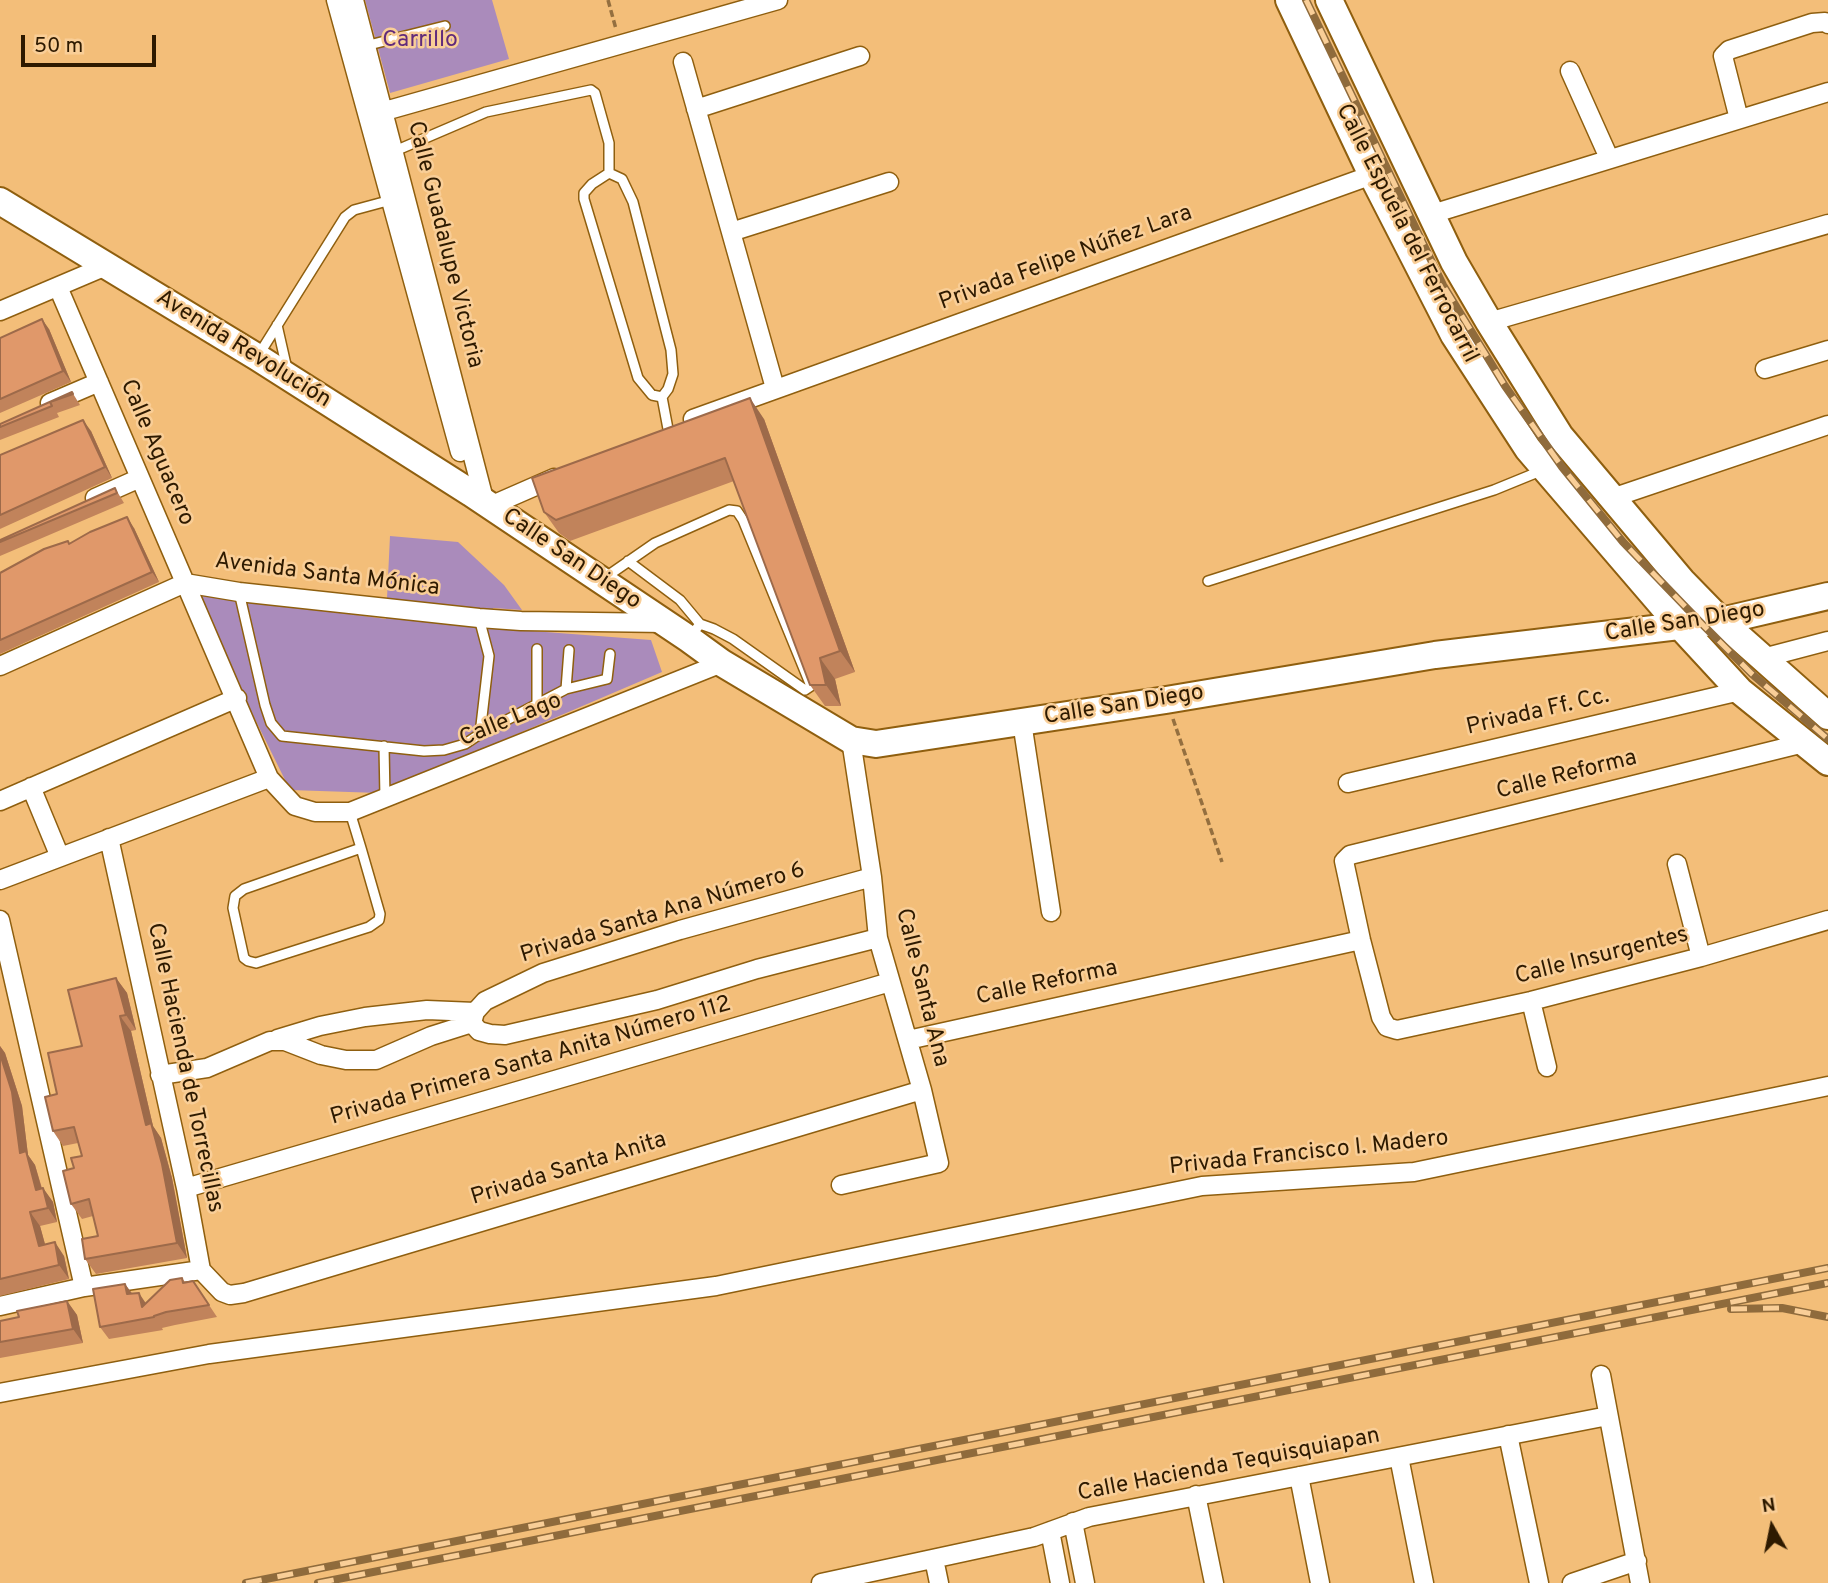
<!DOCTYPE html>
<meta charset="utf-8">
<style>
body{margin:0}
#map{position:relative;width:1828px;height:1583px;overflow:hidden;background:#f3be79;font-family:Overpass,sans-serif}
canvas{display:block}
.north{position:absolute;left:1737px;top:1492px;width:70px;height:70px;-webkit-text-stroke:5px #f9ce97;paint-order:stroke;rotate:351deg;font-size:19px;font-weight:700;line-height:28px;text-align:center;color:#2e1a00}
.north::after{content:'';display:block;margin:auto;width:24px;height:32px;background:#2e1a00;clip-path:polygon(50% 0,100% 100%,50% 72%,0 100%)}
.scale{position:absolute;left:21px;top:35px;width:135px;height:32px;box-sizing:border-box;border:4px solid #2e1a00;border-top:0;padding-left:9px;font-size:21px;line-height:24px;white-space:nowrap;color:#2e1a00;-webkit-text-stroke:5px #f9ce97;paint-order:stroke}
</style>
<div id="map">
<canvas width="1828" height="1583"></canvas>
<div class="north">N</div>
<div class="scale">50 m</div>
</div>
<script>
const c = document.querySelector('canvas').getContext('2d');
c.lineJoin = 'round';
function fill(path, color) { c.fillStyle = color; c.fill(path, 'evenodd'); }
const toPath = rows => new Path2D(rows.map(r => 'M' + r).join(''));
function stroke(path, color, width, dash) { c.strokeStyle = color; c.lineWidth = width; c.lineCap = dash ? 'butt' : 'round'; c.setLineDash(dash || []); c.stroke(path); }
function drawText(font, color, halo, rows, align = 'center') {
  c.font = font + ' Overpass,sans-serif'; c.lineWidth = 5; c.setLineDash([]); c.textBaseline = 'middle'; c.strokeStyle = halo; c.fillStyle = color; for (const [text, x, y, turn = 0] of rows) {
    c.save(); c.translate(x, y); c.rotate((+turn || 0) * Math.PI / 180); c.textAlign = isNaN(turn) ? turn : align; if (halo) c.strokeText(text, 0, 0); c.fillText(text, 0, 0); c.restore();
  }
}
fill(toPath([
 [365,0,492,0,509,59,390,93],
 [390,536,458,542,504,585,522,610,493,608,493,628,651,640,662,672,379,793,290,790,199,606,203,594,386,619]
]), '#aa8bbb');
const lane = toPath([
 [365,46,445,26],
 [395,151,486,112,591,90,595,93,609,143,609,173],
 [277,325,287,369],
 [258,356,345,217,354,210,391,200],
 [662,397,652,395,638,378,584,199,584,193,592,184,609,173,622,179,633,202,671,350,673,374,668,389,662,397,668,429],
 [628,561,680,600,700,624],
 [603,579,655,543,729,510,737,511,743,520,811,686,805,690,733,639,714,629,700,624,690,637],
 [1208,581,1494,490,1543,470],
 [239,592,265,705,271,723,282,736,424,751,444,750,465,744,480,734,489,656,479,618],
 [566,689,569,650],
 [537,703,537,649],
 [480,734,566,689,607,679,610,654],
 [384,746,385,798],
 [350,812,361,848,380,914,379,920,369,927,256,963,248,961,244,958,233,908,235,896,244,889,361,848]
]);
const street = toPath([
 [336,0,460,452],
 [354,0,485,503],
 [683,62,775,388],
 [1570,71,1609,158],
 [696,109,860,56],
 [385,111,778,0],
 [1739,119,1723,56,1729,50,1812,23,1825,22,1828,24],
 [1432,214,1828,92],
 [731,232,889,182],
 [58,287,269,778,295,806,315,812,350,812,722,663],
 [0,311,106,266],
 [1489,322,1828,224],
 [1765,369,1828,350],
 [50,403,99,382],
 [693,419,1372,175],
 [95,498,140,478],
 [1612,498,1828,425],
 [490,506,554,478],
 [1763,658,1828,641],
 [0,666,185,583,239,592,479,618,521,621,666,623],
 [1022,722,1051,912],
 [1804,743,1350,855,1344,861,1361,940,1381,1017,1387,1027,1397,1030,1531,1001,1701,957,1828,920],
 [1348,783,1740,691],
 [31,787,60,857],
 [0,801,237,698],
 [109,838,186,1188,201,1270,222,1292,230,1295,244,1293,922,1090],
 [1677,864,1701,957],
 [0,880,269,778],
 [0,920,84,1287],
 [1531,1001,1547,1067],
 [472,1023,479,1031,490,1034,505,1035,657,1000,757,969,878,938],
 [277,1039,320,1026,365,1017,427,1010,475,1012],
 [908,1040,1361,940],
 [160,1075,207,1068,270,1041,285,1041,321,1055,346,1060,376,1060,431,1036,472,1023,475,1012,485,1001,543,973,680,930,872,877],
 [841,1185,939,1163,922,1090,878,938,872,877,851,740],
 [186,1188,890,982],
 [0,1306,84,1287,201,1270],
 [1601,1375,1640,1583],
 [0,1393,209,1354,716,1286,1202,1186,1414,1172,1828,1086],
 [1508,1435,1539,1583],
 [1399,1457,1424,1583],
 [1299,1476,1320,1583],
 [1196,1495,1214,1583],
 [1073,1522,1085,1583],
 [1050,1531,1060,1583],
 [934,1559,939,1583],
 [821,1583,1034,1537,1089,1517,1608,1416],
 [1572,1583,1637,1561]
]);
const secondary = toPath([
 [1289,0,1372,175,1454,335,1528,449,1680,626,1740,691,1828,762],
 [1329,0,1454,262,1489,322,1560,436,1682,581,1721,621,1828,716],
 [0,201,257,357,471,493,689,639,722,663,851,740,876,744,1166,700,1435,655,1721,621,1828,596]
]);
stroke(lane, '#8f5f0f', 12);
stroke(street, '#8f5f0f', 21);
stroke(secondary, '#8f5f0f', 30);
stroke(toPath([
 [608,0,616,29],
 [1173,719,1222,862]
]), '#946f3f', 3.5, [7, 3.5]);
stroke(lane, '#fff', 9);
stroke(street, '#fff', 18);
stroke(secondary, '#fff', 26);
const rail = toPath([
 [1306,0,1443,285,1505,386,1562,467,1623,542,1702,624,1752,674,1828,739],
 [1731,1309,1782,1308,1828,1317],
 [246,1583,1828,1268],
 [318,1583,1828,1283]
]);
stroke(rail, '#8f6b3c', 8);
stroke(rail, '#f9ce97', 5, [16]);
fill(toPath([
 [49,329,71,382,0,413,0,338],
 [72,392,80,405,57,413,59,417,0,440,0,424],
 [764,419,855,672,835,679,841,706,825,706,810,685,734,481,570,541,559,533,544,512],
 [91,431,112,478,0,529,0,455],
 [115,488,124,503,0,556,0,540],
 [134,528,159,582,0,654,0,573,70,544],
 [116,978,127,993,136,1030,131,1031,153,1126,161,1138,172,1178,187,1258,96,1274,85,1259,98,1236,93,1216,82,1219,71,1204,74,1168,82,1156,78,1143,63,1146,53,1131,57,1094],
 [0,1046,5,1053,22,1106,28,1155,35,1165,42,1188,43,1188,53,1202,57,1222,40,1226,45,1244,64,1256,69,1279,0,1296],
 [182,1278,185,1282,193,1281,217,1317,175,1325,162,1328,163,1330,109,1339,100,1327,125,1284,132,1294,146,1303],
 [67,1301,77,1315,83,1343,0,1358,0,1321,19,1317]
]), '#c1835b');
fill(toPath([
 [42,319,49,329,71,382,63,371],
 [750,398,764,419,855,672,840,651],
 [83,420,91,431,112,478,105,467],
 [127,517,134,528,159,582,152,572],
 [820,658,835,679,841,706,826,685],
 [116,978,127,993,136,1030,126,1015],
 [120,1016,131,1031,153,1126,161,1138,172,1178,187,1258,177,1243,146,1125],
 [0,1046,5,1053,22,1106,28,1155,35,1165,46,1204,36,1190,20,1153,0,1054],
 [43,1188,53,1202,57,1222,48,1208],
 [30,1212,40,1226,49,1259,39,1246],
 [55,1242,64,1256,69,1279,59,1265],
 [125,1284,134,1296,127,1294],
 [139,1293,147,1305,150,1319,142,1307],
 [67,1301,77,1315,83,1343,73,1329]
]), '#9d6a4a');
const building = toPath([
 [42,319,63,371,0,399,0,338,42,319],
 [72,392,73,394,50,402,52,406,0,427,0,424,72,392],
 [750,398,840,651,820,658,826,685,810,685,725,458,556,520,544,512,532,478,750,398],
 [83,420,105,467,0,515,0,455,83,420],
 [115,488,117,493,0,542,0,540,115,488],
 [127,517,152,572,0,640,0,573,44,549,68,541,69,544,90,532,127,517],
 [116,978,126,1015,120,1016,146,1125,151,1123,162,1164,177,1243,85,1259,82,1239,98,1236,89,1199,71,1204,63,1171,74,1168,71,1158,82,1156,74,1127,53,1131,45,1097,57,1094,48,1053,82,1046,68,990,116,978],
 [0,1054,12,1092,20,1153,26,1151,36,1190,43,1188,48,1208,30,1212,39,1246,55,1242,59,1265,0,1279,0,1054],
 [182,1278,183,1283,193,1281,209,1305,166,1312,154,1316,154,1317,100,1327,93,1289,125,1284,127,1294,139,1293,142,1307,170,1280,182,1278],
 [67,1301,73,1329,0,1342,0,1321,19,1317,17,1311,67,1301]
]);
fill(building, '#e0986a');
stroke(building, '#9d6a4a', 2);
drawText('23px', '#612b7b', '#f9ce97', [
 ["Carrillo",420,41]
]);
drawText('23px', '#2e1a00', '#f9ce97', [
 ["Calle Espuela del Ferrocarril",1406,234,63],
 ["Calle Guadalupe Victoria",444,245,76],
 ["Privada Felipe Núñez Lara",1066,259,-20],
 ["Avenida Revolución",243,350,32],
 ["Calle Aguacero",156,453,67],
 ["Calle San Diego",571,560,34],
 ["Avenida Santa Mónica",327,576,7],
 ["Calle San Diego",1685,623,-9],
 ["Calle San Diego",1124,706,-9],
 ["Privada Ff. Cc.",1538,713,-13],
 ["Calle Lago",511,721,-22],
 ["Calle Reforma",1567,776,-14],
 ["Privada Santa Ana Número 6",663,914,-17],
 ["Calle Insurgentes",1602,957,-14],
 ["Calle Reforma",1047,984,-12],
 ["Calle Santa Ana",921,988,76],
 ["Privada Primera Santa Anita Número 112",531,1062,-16],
 ["Calle Hacienda de Torrecillas",184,1068,78],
 ["Privada Francisco I. Madero",1309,1154,-6],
 ["Privada Santa Anita",569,1170,-17],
 ["Calle Hacienda Tequisquiapan",1229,1466,-11]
]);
</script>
